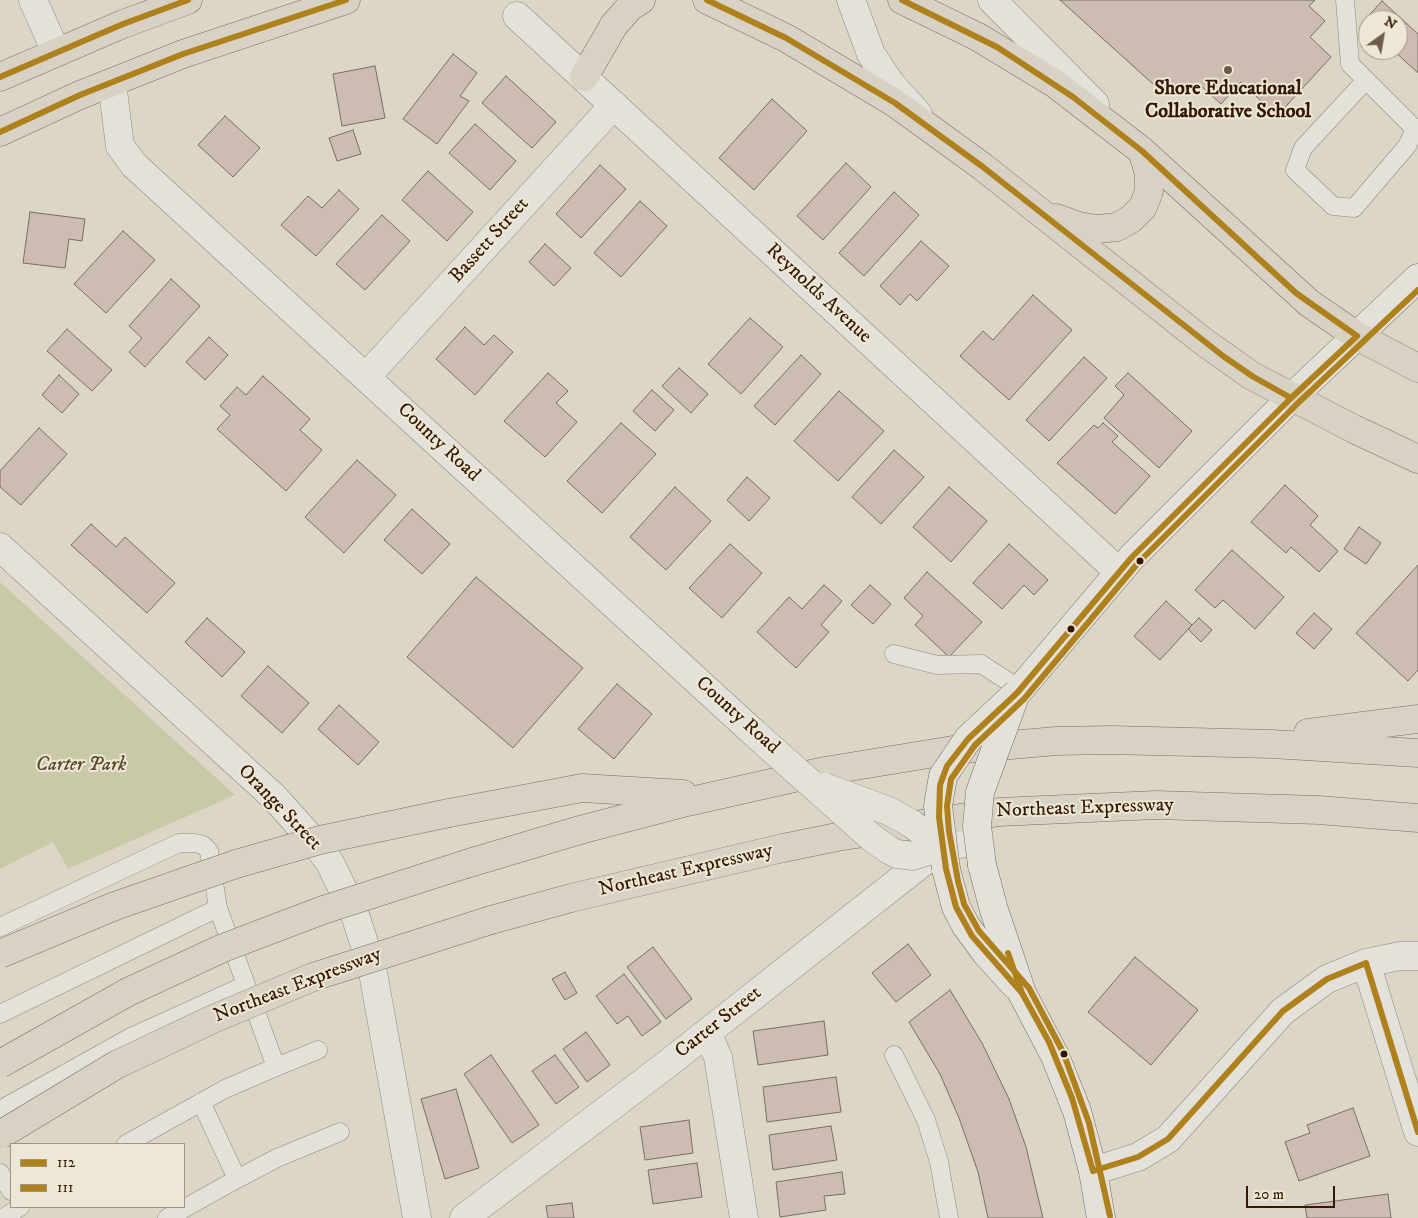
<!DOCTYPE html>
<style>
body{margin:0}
#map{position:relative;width:1418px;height:1218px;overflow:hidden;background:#dcd6c7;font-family:"IM FELL DW Pica",serif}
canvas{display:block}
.legend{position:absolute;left:10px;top:1143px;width:175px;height:65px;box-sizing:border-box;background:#ede7d5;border:1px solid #a39481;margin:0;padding:6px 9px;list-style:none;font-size:15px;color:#351803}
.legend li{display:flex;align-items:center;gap:10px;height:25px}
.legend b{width:25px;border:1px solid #a39481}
.north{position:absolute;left:1358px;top:10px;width:50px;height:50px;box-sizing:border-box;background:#ede7d5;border:1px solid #a39481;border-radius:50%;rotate:32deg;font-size:14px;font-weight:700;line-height:20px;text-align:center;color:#351803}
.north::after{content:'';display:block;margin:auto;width:18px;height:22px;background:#6f5a48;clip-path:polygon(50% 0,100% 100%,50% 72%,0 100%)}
.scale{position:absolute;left:1246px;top:1186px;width:89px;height:22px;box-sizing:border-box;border:2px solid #351803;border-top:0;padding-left:6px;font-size:15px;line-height:18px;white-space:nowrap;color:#351803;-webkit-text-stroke:4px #ede7d5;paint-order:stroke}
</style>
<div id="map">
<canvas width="1418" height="1218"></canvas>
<ul class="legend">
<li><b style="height:6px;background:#ae811c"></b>112</li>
<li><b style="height:6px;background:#ae811c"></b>111</li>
</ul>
<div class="north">N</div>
<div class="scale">20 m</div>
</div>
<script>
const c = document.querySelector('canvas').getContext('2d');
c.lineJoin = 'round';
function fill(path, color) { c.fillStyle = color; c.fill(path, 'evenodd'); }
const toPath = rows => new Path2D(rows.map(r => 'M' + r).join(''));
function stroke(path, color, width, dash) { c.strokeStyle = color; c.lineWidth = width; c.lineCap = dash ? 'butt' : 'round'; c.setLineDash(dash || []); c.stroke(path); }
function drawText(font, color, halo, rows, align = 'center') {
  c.font = font + ' "IM FELL DW Pica",serif'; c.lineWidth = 4; c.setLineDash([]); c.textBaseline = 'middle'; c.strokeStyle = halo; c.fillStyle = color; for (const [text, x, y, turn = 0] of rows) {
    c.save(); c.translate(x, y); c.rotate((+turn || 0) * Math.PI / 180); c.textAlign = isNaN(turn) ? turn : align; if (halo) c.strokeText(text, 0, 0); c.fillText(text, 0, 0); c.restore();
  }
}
fill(toPath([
 [0,582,235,795,68,869,53,842,0,869]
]), '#c9c9a8');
const building = toPath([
 [1060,0,1315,0,1309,6,1325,21,1310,37,1331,57,1277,116,1241,82,1221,104,1200,85,1153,84,1060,0],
 [1382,1,1418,34,1418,73,1393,50,1398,50,1398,20,1368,20,1368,27,1363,22,1382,1],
 [453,54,477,73,460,96,469,101,437,144,403,119,453,54],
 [375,66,385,118,342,126,333,74,375,66],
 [506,76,556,122,532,148,482,103,506,76],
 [772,99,807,131,754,190,719,158,772,99],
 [225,116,260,148,233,177,198,145,225,116],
 [475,124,516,161,490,190,449,153,475,124],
 [353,130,361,154,337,161,329,138,353,130],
 [846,163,871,187,823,240,797,216,846,163],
 [600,165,626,189,581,238,556,214,600,165],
 [428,171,473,212,447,241,402,200,428,171],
 [339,190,359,209,316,256,281,225,308,196,322,208,339,190],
 [894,192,919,215,864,276,839,253,894,192],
 [640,201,667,226,621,277,594,253,640,201],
 [30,212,85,219,82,241,69,239,65,268,23,263,30,212],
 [382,215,410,241,365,290,336,264,382,215],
 [123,231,155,260,106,313,74,284,123,231],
 [921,241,949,266,917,301,910,294,900,305,880,286,921,241],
 [545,244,571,268,554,286,529,262,545,244],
 [171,279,200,306,145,367,129,352,142,338,129,326,171,279],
 [1033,295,1072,330,1009,400,960,356,983,331,993,340,1033,295],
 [750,318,783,347,741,394,708,364,750,318],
 [465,327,484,345,494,335,513,352,475,395,436,359,465,327],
 [67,329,112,370,92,391,47,351,67,329],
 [209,337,228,355,205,380,186,362,209,337],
 [801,355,821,374,775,425,754,406,801,355],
 [1084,357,1107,378,1049,441,1026,420,1084,357],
 [679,368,708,394,691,413,662,386,679,368],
 [548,373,568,391,556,403,577,422,545,457,504,421,548,373],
 [1128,373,1192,431,1159,468,1104,418,1124,395,1115,386,1128,373],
 [59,375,79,394,62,413,42,395,59,375],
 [263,376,310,419,300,430,322,450,286,491,217,429,230,415,220,406,237,387,246,395,263,376],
 [652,390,674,410,655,431,633,411,652,390],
 [839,391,884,431,838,481,794,441,839,391],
 [621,423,656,454,602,513,567,481,621,423],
 [1103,423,1118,436,1112,442,1150,476,1115,514,1057,463,1094,425,1098,428,1103,423],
 [39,428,67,454,21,505,0,487,0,471,39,428],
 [894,450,924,477,881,524,852,497,894,450],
 [357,460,396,495,344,553,305,517,357,460],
 [747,477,770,498,749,521,727,500,747,477],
 [1285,485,1318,516,1310,525,1338,551,1319,572,1291,547,1286,553,1251,522,1285,485],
 [675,487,711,521,666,570,630,537,675,487],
 [949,487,987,521,951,562,913,527,949,487],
 [412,509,450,544,422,574,384,540,412,509],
 [91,524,116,547,125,537,175,583,147,613,71,545,91,524],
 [1359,527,1381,543,1366,564,1344,549,1359,527],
 [730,544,762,573,722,618,689,588,730,544],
 [1009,544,1048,580,1034,595,1024,585,1002,609,973,583,1009,544],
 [1232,550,1284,597,1255,629,1223,600,1215,608,1195,590,1232,550],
 [1418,565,1418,670,1408,681,1356,633,1418,565],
 [927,572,982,622,949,657,915,625,923,616,904,598,927,572],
 [476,577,583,668,513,748,407,657,476,577],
 [824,585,842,601,821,625,829,632,796,668,757,632,789,597,802,609,824,585],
 [870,585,891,604,873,624,851,605,870,585],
 [1166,601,1192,625,1160,660,1134,636,1166,601],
 [1314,613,1332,629,1314,649,1296,633,1314,613],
 [207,618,245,652,222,677,185,642,207,618],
 [1199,618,1212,630,1201,642,1188,629,1199,618],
 [268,666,309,703,282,733,241,696,268,666],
 [617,684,652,714,614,759,578,729,617,684],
 [339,705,379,742,358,765,318,729,339,705],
 [908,944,931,975,896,1002,872,973,908,944],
 [653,947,692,999,666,1019,627,967,653,947],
 [1135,957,1198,1010,1151,1065,1088,1012,1135,957],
 [565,972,577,993,565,1000,552,979,565,972],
 [624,974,661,1022,642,1036,628,1016,617,1024,596,996,624,974],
 [950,990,982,1043,1009,1099,1026,1147,1043,1218,988,1218,978,1172,959,1118,940,1074,909,1022,950,990],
 [824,1021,828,1055,758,1065,753,1031,824,1021],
 [586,1032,610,1065,587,1082,563,1049,586,1032],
 [491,1055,539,1125,512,1143,464,1074,491,1055],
 [555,1055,579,1087,556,1104,532,1071,555,1055],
 [836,1077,841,1112,767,1122,763,1087,836,1077],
 [456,1089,479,1168,445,1179,421,1099,456,1089],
 [1353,1108,1370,1156,1299,1181,1285,1142,1310,1133,1307,1125,1353,1108],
 [689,1120,693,1153,645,1160,640,1127,689,1120],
 [831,1126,837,1160,773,1170,769,1135,831,1126],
 [697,1163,702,1197,653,1204,648,1170,697,1163],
 [842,1172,845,1194,824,1196,826,1210,780,1217,776,1182,842,1172],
 [1388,1194,1391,1218,1307,1218,1305,1205,1388,1194],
 [572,1203,574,1218,548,1218,546,1206,572,1203]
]);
fill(building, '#cdbcb2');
stroke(building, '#776f64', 1);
const service = toPath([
 [1345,0,1350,64,1415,129,1407,146,1354,208,1333,206,1295,170,1303,148,1366,80],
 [894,654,937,665,981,664,1020,689],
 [0,927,179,843,195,843,203,845,209,851,218,908,276,1067,225,1089,126,1144],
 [0,1014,218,908],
 [894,1055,926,1120,939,1162,949,1218],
 [276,1067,318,1050],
 [0,1110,129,1038,246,985],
 [0,1173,11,1191],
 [237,1179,277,1158,340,1132],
 [3,1218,20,1207],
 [167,1218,237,1179,201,1102]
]);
const minor = toPath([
 [33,0,56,52],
 [517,16,1119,572],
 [112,83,120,146,134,165,753,732],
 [366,377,614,105],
 [0,547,274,797,317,845,330,863,354,912,372,967,417,1218],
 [707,1033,718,1057,744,1218]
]);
const tertiary = toPath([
 [851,0,871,54,890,83,918,114],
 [992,0,1095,104],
 [1366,963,1418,1132],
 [1093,1171,1138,1157,1168,1139,1283,1011,1327,979,1366,963,1400,956,1418,956],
 [464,1218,666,1065,942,847,978,841]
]);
const secondary = toPath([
 [1017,693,1132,557,1291,398,1418,278],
 [982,865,994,910,1022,993,1055,1056,1077,1111,1093,1171,1101,1218],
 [946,869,956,907,966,926,986,953,1015,985]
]);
const trunk = toPath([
 [707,0,786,38,895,103,983,167,1204,342,1252,376,1354,429,1418,459],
 [902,0,978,37,1054,83,1142,151,1309,303,1357,336,1418,368],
 [0,77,123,24,188,0],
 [584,77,614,25,630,7,641,0],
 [0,132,80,95,183,54,346,0],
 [1056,218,1078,226,1098,229,1117,227,1131,219,1143,207,1149,191,1149,173,1142,151]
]);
const motorway = toPath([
 [1308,733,1418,719],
 [449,813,582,788,683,794],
 [466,864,580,830,687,802,825,771,953,750,1056,741,1111,740,1272,744,1418,753],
 [491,920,571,898,783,848,837,837,999,812,1156,805,1319,810,1418,818]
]);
stroke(service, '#90887d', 19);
stroke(minor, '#90887d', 29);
stroke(tertiary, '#90887d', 29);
stroke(secondary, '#776f64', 29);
stroke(trunk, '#776f64', 29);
stroke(motorway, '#776f64', 29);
stroke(service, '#e4e1da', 18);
stroke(minor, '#e4e1da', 28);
stroke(tertiary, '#e4e1da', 28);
stroke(secondary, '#e4e1da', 28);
stroke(trunk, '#d8d2c5', 28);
stroke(motorway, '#d8d2c5', 28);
const minorBridge = toPath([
 [753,732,872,838,889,850,897,854,913,856,942,847],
 [824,787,889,811,912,824,942,847]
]);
const secondaryBridge = toPath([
 [982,865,977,826,980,792,1015,696],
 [946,869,938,806,943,776,968,739,1017,693]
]);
const motorwayBridge = toPath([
 [0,954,115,906,236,864,320,840,449,813],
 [0,1064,128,992,223,948,323,910,466,864],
 [0,1135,116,1065,213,1019,313,977,491,920]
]);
stroke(minorBridge, '#90887d', 29, []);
stroke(secondaryBridge, '#776f64', 29, []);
stroke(motorwayBridge, '#776f64', 29, []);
stroke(minorBridge, '#e4e1da', 28);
stroke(secondaryBridge, '#e4e1da', 28);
stroke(motorwayBridge, '#d8d2c5', 28);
stroke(toPath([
 [707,0,786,38,895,103,983,167,1223,356,1252,376,1291,398],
 [902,0,997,47,1073,97,1142,151,1296,293,1357,336],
 [0,77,123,24,188,0],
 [0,132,80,95,183,54,346,0],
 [1008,953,1022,993,1049,1042,1072,1098,1093,1171],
 [1366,963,1418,1132],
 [1022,993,972,936,956,907,946,869,939,817,940,785,947,766,968,739,1017,693,1132,557,1291,398,1357,336],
 [1093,1171,1138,1157,1168,1139,1283,1011,1327,979,1366,963]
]), '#ae811c', 6);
stroke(toPath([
 [1110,1216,1089,1123,1063,1052,1029,988,979,931,964,904,958,881,949,831,947,806,951,779,975,745,1024,699,1138,563,1297,404,1418,290]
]), '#ae811c', 6);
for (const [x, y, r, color] of [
 [1228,70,5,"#6f5a48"],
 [1140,561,4.5,"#351803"],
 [1071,629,4.5,"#351803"],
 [1064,1054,4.5,"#351803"]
]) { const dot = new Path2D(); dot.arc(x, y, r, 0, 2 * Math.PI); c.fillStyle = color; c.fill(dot); stroke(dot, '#ede7d5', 2); }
drawText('bold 20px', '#351803', '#ede7d5', [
 ["Shore Educational",1228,90],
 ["Collaborative School",1228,113]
]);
drawText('20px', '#351803', '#ede7d5', [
 ["Bassett Street",490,241,-48],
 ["Reynolds Avenue",818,294,43],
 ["County Road",438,443,43],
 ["County Road",737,716,42],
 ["Orange Street",279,808,46],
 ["Northeast Expressway",1085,809,-2],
 ["Northeast Expressway",686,871,-13],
 ["Northeast Expressway",298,986,-21],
 ["Carter Street",719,1023,-38]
]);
drawText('italic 20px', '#5d4a2d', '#ede7d5', [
 ["Carter Park",81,766]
]);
</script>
